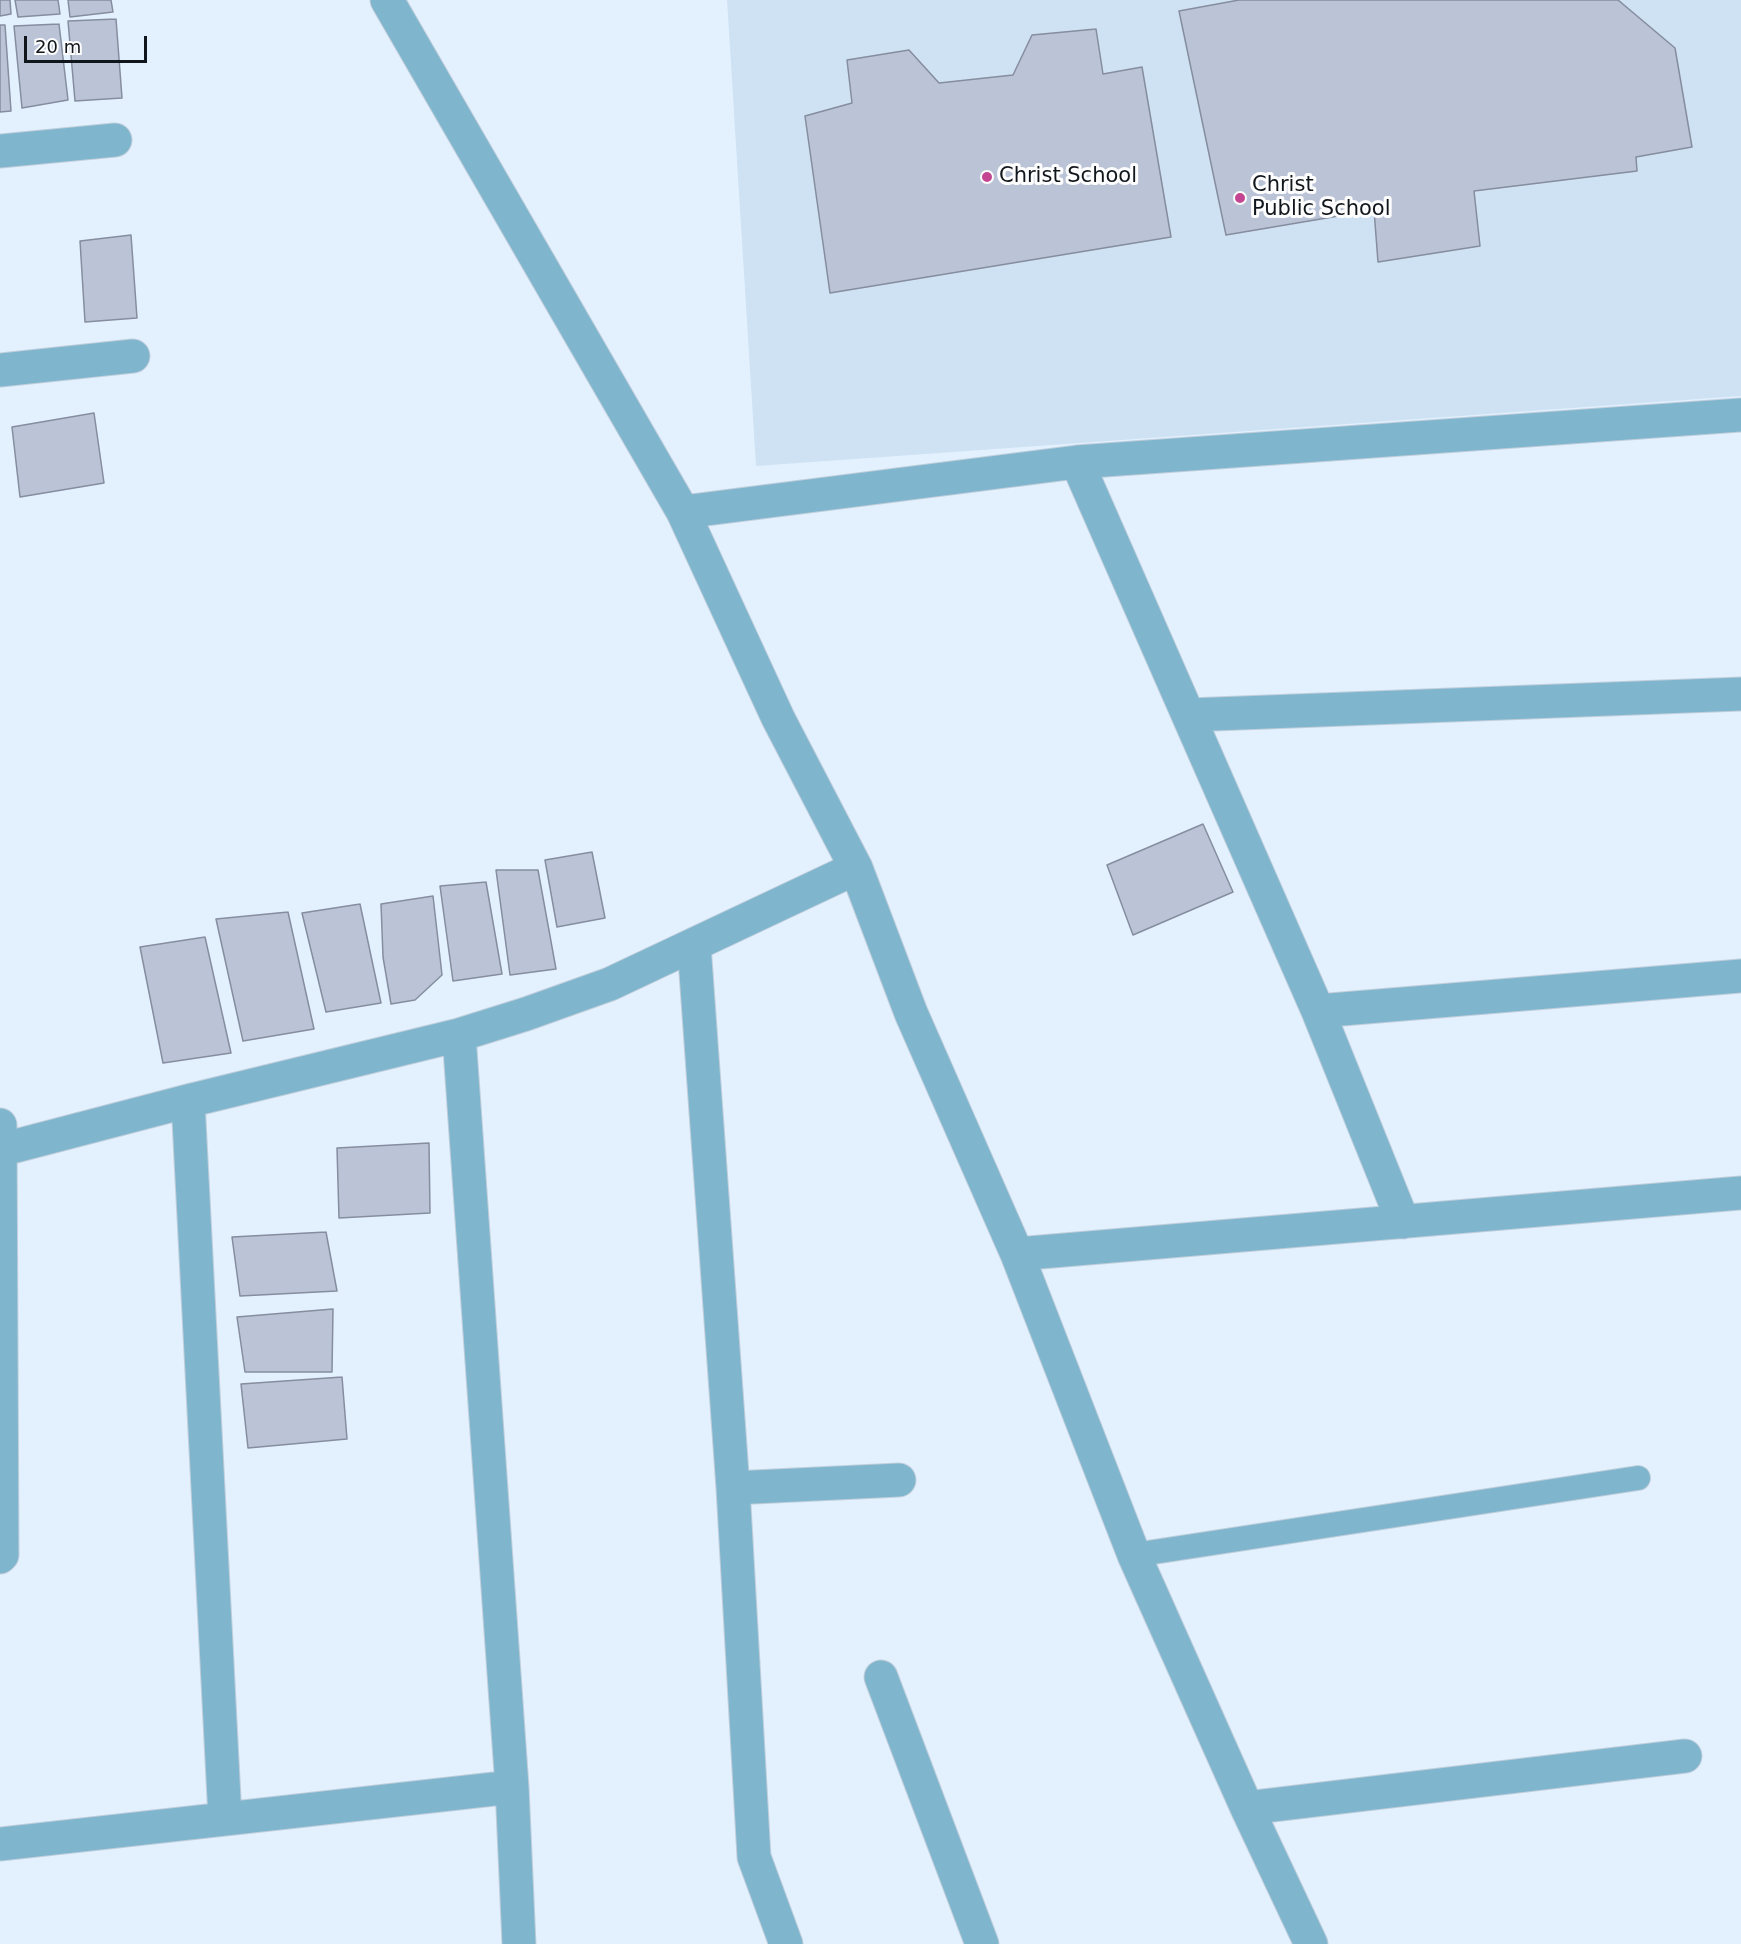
<!DOCTYPE html>
<style>
body{margin:0}
#map{position:relative;width:1741px;height:1944px;overflow:hidden;background:#e3f1ff;font-family:"DejaVu Sans",sans-serif}
canvas{display:block}
.scale{position:absolute;left:24px;top:36px;width:123px;height:27px;box-sizing:border-box;border:3px solid #10161b;border-top:0;padding-left:8px;font-size:18px;line-height:21px;white-space:nowrap;color:#10161b;-webkit-text-stroke:4px #fdfdfd;paint-order:stroke}
</style>
<div id="map">
<canvas width="1741" height="1944"></canvas>
<div class="scale">20 m</div>
</div>
<script>
const c = document.querySelector('canvas').getContext('2d');
c.lineJoin = 'round';
function fill(path, color) { c.fillStyle = color; c.fill(path, 'evenodd'); }
const toPath = rows => new Path2D(rows.map(r => 'M' + r).join(''));
function stroke(path, color, width, dash) { c.strokeStyle = color; c.lineWidth = width; c.lineCap = dash ? 'butt' : 'round'; c.setLineDash(dash || []); c.stroke(path); }
function drawText(font, color, halo, rows, align = 'center') {
  c.font = font + ' "DejaVu Sans",sans-serif'; c.lineWidth = 6; c.setLineDash([]); c.textBaseline = 'middle'; c.strokeStyle = halo; c.fillStyle = color; for (const [text, x, y, turn = 0] of rows) {
    c.save(); c.translate(x, y); c.rotate((+turn || 0) * Math.PI / 180); c.textAlign = isNaN(turn) ? turn : align; if (halo) c.strokeText(text, 0, 0); c.fillText(text, 0, 0); c.restore();
  }
}
fill(toPath([
 [727,0,1741,0,1741,396,756,466]
]), '#cfe2f3');
const building = toPath([
 [0,0,10,0,11,14,0,16,0,0],
 [15,0,58,0,60,14,18,17,15,0],
 [68,0,111,0,113,12,70,17,68,0],
 [1239,0,1618,0,1675,48,1692,147,1636,157,1637,171,1474,191,1480,246,1378,262,1374,210,1226,235,1179,11,1239,0],
 [116,19,122,98,75,101,68,21,116,19],
 [59,24,68,100,22,108,14,26,59,24],
 [0,25,5,25,11,111,0,112,0,25],
 [1096,29,1103,74,1142,67,1171,237,830,293,805,116,852,103,847,60,909,50,939,83,1013,75,1032,35,1096,29],
 [131,235,137,318,85,322,80,241,131,235],
 [94,413,104,483,20,497,12,427,94,413],
 [1203,824,1233,892,1133,935,1107,865,1203,824],
 [592,852,605,918,557,927,545,860,592,852],
 [496,870,538,870,556,969,510,975,496,870],
 [486,882,502,974,453,981,440,886,486,882],
 [433,896,442,975,415,1000,391,1004,383,957,381,904,433,896],
 [360,904,381,1003,326,1012,302,913,360,904],
 [288,912,314,1029,243,1041,216,919,288,912],
 [205,937,231,1053,163,1063,140,947,205,937],
 [429,1143,430,1213,339,1218,337,1148,429,1143],
 [326,1232,337,1291,240,1296,232,1237,326,1232],
 [333,1309,332,1372,245,1372,237,1317,333,1309],
 [342,1377,347,1439,248,1448,241,1384,342,1377]
]);
fill(building, '#bbc4d7');
stroke(building, '#858d9f', 1.5);
const lane = toPath([
 [1134,1555,1638,1478]
]);
const street = toPath([
 [387,0,683,512,778,718,856,868,911,1013,1017,1254,1134,1555,1247,1808,1311,1944],
 [0,151,115,140],
 [0,370,133,356],
 [1077,462,1318,1011,1403,1222],
 [683,512,1077,462,1741,415],
 [1188,715,1741,694],
 [694,945,733,1488,754,1857,786,1944],
 [1318,1011,1741,976],
 [459,1035,512,1787,519,1944],
 [188,1101,225,1818],
 [0,1125,2,1555,0,1557],
 [0,1150,188,1101,459,1035,526,1014,610,984,856,868],
 [1017,1254,1741,1193],
 [733,1488,899,1480],
 [881,1677,982,1944],
 [1247,1808,1685,1756],
 [0,1844,512,1787]
]);
stroke(lane, '#c1cedb', 26);
stroke(street, '#c1cedb', 35);
stroke(lane, '#7fb6ce', 24);
stroke(street, '#7fb6ce', 33);
for (const [x, y, r, color] of [
 [987,177,6,"#c44692"],
 [1240,198,6,"#c44692"]
]) { const dot = new Path2D(); dot.arc(x, y, r, 0, 2 * Math.PI); c.fillStyle = color; c.fill(dot); stroke(dot, '#fdfdfd', 2); }
drawText('21px', '#10161b', '#fdfdfd', [
 ["Christ School",999,177],
 ["Christ",1252,186],
 ["Public School",1252,210]
], 'left');
</script>
